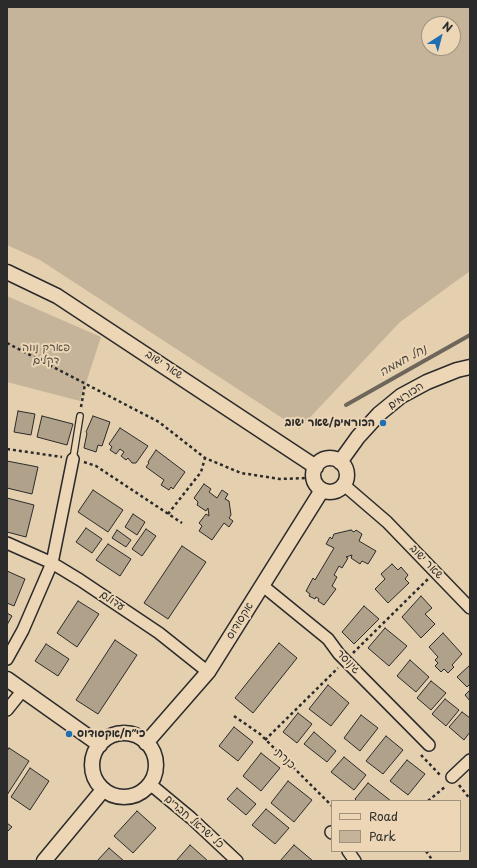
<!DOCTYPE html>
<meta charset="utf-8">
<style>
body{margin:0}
#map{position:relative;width:477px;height:868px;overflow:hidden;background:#e4cfaf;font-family:"Playpen Sans",sans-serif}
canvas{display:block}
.frame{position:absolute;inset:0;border:8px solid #2b2b2b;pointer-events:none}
.legend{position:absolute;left:331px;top:800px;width:130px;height:52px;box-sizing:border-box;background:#ecd6b5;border:1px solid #9f927e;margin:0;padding:5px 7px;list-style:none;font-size:12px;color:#2b2b2b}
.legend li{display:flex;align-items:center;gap:8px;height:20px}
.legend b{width:20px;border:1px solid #9f927e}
.north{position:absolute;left:421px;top:16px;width:40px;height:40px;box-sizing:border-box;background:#ecd6b5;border:1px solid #9f927e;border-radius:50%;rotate:36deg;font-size:11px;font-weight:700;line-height:16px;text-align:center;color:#2b2b2b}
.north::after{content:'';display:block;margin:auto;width:14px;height:18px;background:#1f6fb2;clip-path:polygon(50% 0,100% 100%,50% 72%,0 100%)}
</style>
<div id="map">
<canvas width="477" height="868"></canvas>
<div class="frame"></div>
<ul class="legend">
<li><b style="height:5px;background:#ecd6b5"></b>Road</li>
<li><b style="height:11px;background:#c6b49a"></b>Park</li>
</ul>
<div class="north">N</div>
</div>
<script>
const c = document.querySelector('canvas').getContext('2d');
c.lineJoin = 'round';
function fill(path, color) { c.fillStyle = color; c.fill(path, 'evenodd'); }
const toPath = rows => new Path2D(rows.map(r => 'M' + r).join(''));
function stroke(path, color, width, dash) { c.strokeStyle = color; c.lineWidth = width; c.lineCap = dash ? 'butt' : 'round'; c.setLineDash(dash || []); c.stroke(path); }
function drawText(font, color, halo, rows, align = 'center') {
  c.font = font + ' "Playpen Sans","Playpen Sans Hebrew",sans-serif'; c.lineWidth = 4; c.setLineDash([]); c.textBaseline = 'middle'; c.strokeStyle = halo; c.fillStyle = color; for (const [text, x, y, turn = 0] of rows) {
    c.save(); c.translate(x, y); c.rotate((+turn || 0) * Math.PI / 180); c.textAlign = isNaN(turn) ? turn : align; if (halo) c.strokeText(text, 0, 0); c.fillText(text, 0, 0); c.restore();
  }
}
fill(toPath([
 [7,7,470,7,470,271,400,322,299,429,40,260,7,245],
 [429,24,453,24,453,48,429,48],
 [7,296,101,337,80,401,7,382]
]), '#c6b49a');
stroke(toPath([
 [346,405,470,335]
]), '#6e665b', 4);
const building = toPath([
 [18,411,35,414,31,435,14,432,18,411],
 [42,416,73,424,67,445,37,437,42,416],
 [93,416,110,422,102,446,98,445,96,452,84,448,87,433,86,432,93,416],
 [120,428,148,446,136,463,132,463,128,458,126,460,121,456,124,452,120,449,116,454,110,450,112,447,109,444,120,428],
 [156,450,185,472,173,489,171,487,169,490,161,485,164,480,146,467,149,463,148,462,156,450],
 [7,461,38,467,32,494,7,488,7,461],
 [204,484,211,489,209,492,217,498,222,490,228,494,225,499,229,501,231,515,229,518,233,521,229,527,224,523,212,540,199,531,202,526,199,523,206,514,209,516,208,508,206,511,197,505,198,502,194,498,204,484],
 [93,490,123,510,108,532,78,512,93,490],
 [7,498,34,505,26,537,7,532,7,498],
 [133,514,145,522,137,535,125,527,133,514],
 [86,528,102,539,92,553,76,542,86,528],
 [146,529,156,536,142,556,132,549,146,529],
 [117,530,131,540,126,547,112,538,117,530],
 [351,530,354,532,356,530,362,534,359,541,376,551,368,564,362,561,360,564,351,558,352,555,346,557,348,558,342,568,339,566,334,575,337,577,332,586,336,589,324,605,318,601,319,599,316,597,315,599,309,596,310,594,306,591,313,578,315,580,334,548,326,544,330,537,332,539,334,534,351,530],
 [108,544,131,559,120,576,96,560,108,544],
 [182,546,206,562,168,619,144,603,182,546],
 [392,564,398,570,401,567,408,575,405,579,409,583,388,603,375,589,385,579,381,574,392,564],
 [7,571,25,579,14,606,7,603,7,571],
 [421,596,432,608,425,614,435,624,421,638,402,617,421,596],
 [78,601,99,614,77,647,57,633,78,601],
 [364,606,379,619,354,644,342,632,364,606],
 [7,613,12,616,7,625,7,613],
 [385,628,407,646,389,666,368,648,385,628],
 [443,633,462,654,452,665,454,667,448,673,444,669,441,672,435,666,438,663,435,660,438,657,429,647,443,633],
 [115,640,137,655,98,714,76,700,115,640],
 [279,643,297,658,253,713,235,698,279,643],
 [46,644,69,659,58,676,35,661,46,644],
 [410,660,429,677,416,692,397,676,410,660],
 [470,665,470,684,467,687,457,677,470,665],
 [431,681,446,693,431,710,417,698,431,681],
 [328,685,349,703,331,726,309,709,328,685],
 [470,690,470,701,465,695,470,690],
 [445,699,459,710,446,726,432,714,445,699],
 [462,712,470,718,470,732,464,740,449,727,462,712],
 [298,713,312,724,297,743,283,732,298,713],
 [361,715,378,728,360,751,344,738,361,715],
 [234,727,253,742,238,761,219,746,234,727],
 [314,732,336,751,327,762,304,744,314,732],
 [386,736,403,750,383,774,366,761,386,736],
 [9,748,29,761,7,795,7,751,9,748],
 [261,753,280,768,261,791,243,776,261,753],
 [344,757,366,775,354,790,331,772,344,757],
 [407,760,425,774,408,795,390,781,407,760],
 [30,768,49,781,30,810,11,797,30,768],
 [288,781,312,800,294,822,271,803,288,781],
 [368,783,391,801,357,801,355,799,368,783],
 [237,788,256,804,246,815,227,799,237,788],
 [266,809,289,828,275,844,252,825,266,809],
 [137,811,156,828,133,853,114,836,137,811],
 [7,823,12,827,7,832,7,823],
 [190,845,208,861,176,861,190,845],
 [294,845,313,861,280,861,294,845],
 [109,848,124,861,97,861,109,848]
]);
fill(building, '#b0a18a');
stroke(building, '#2b2b2b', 1);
const service = toPath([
 [73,459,80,416]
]);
const minor = toPath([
 [344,485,387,522,470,608],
 [7,543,52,563,80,580,159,633,208,672],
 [263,586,328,639,339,654,429,745],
 [7,659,23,630,52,563,73,459],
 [7,710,23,690],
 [452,777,470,760],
 [150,784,191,818,237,861],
 [331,832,332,833],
 [348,851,355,861]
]);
const tertiary = toPath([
 [7,272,57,296,316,467],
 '313 475a17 17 0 1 1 34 0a17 17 0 1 1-34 0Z',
 [340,462,358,437,379,414,401,396,427,382,457,370,470,367],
 [7,679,100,745],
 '92 765a32 32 0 1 1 64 0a32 32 0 1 1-64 0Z',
 [146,743,208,672,322,490],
 [44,861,103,790]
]);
stroke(service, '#2b2b2b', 8);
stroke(minor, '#2b2b2b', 14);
stroke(tertiary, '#2b2b2b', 17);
stroke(toPath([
 [7,343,159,422,205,458,241,473,280,479,308,478],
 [81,407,85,384],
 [7,449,62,457],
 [84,462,96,466,182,523],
 [168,514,201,472,205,458],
 [353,653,428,579],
 [234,716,260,734,332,806],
 [265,740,338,668],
 [421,755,441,776],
 [459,785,470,799],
 [428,801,446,786],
 [426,851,433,861]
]), '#2b2b2b', 2.5, [3, 3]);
stroke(service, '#ecd6b5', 5.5);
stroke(minor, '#ecd6b5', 11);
stroke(tertiary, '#ecd6b5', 14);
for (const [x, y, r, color] of [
 [383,423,4,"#1f6fb2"],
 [69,734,4,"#1f6fb2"]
]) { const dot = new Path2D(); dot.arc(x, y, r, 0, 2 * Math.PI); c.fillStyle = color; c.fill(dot); stroke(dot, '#ecd6b5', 1.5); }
drawText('11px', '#4a4641', '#ecd6b5', [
 ["פארק נווה",46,348],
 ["דקלים",46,361]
]);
drawText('11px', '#2b2b2b', '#ecd6b5', [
 ["שאר ישוב",164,365,34],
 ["הכורמים",406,396,-33],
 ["שאר ישוב",426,562,46],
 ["עדולם",112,601,33],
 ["אקסודוס",240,621,-58],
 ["גינוסר",348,662,46],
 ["כנרת",285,759,45],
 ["כל ישראל חברים",194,822,41]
]);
drawText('bold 11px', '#2b2b2b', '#ecd6b5', [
 ["הכורמים/שאר ישוב",375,423],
 ["כי״ח/אקסודוס",77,734,"left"]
], 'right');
drawText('italic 12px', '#47443f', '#ecd6b5', [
 ["נחל חממה",403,361,-29]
]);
</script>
